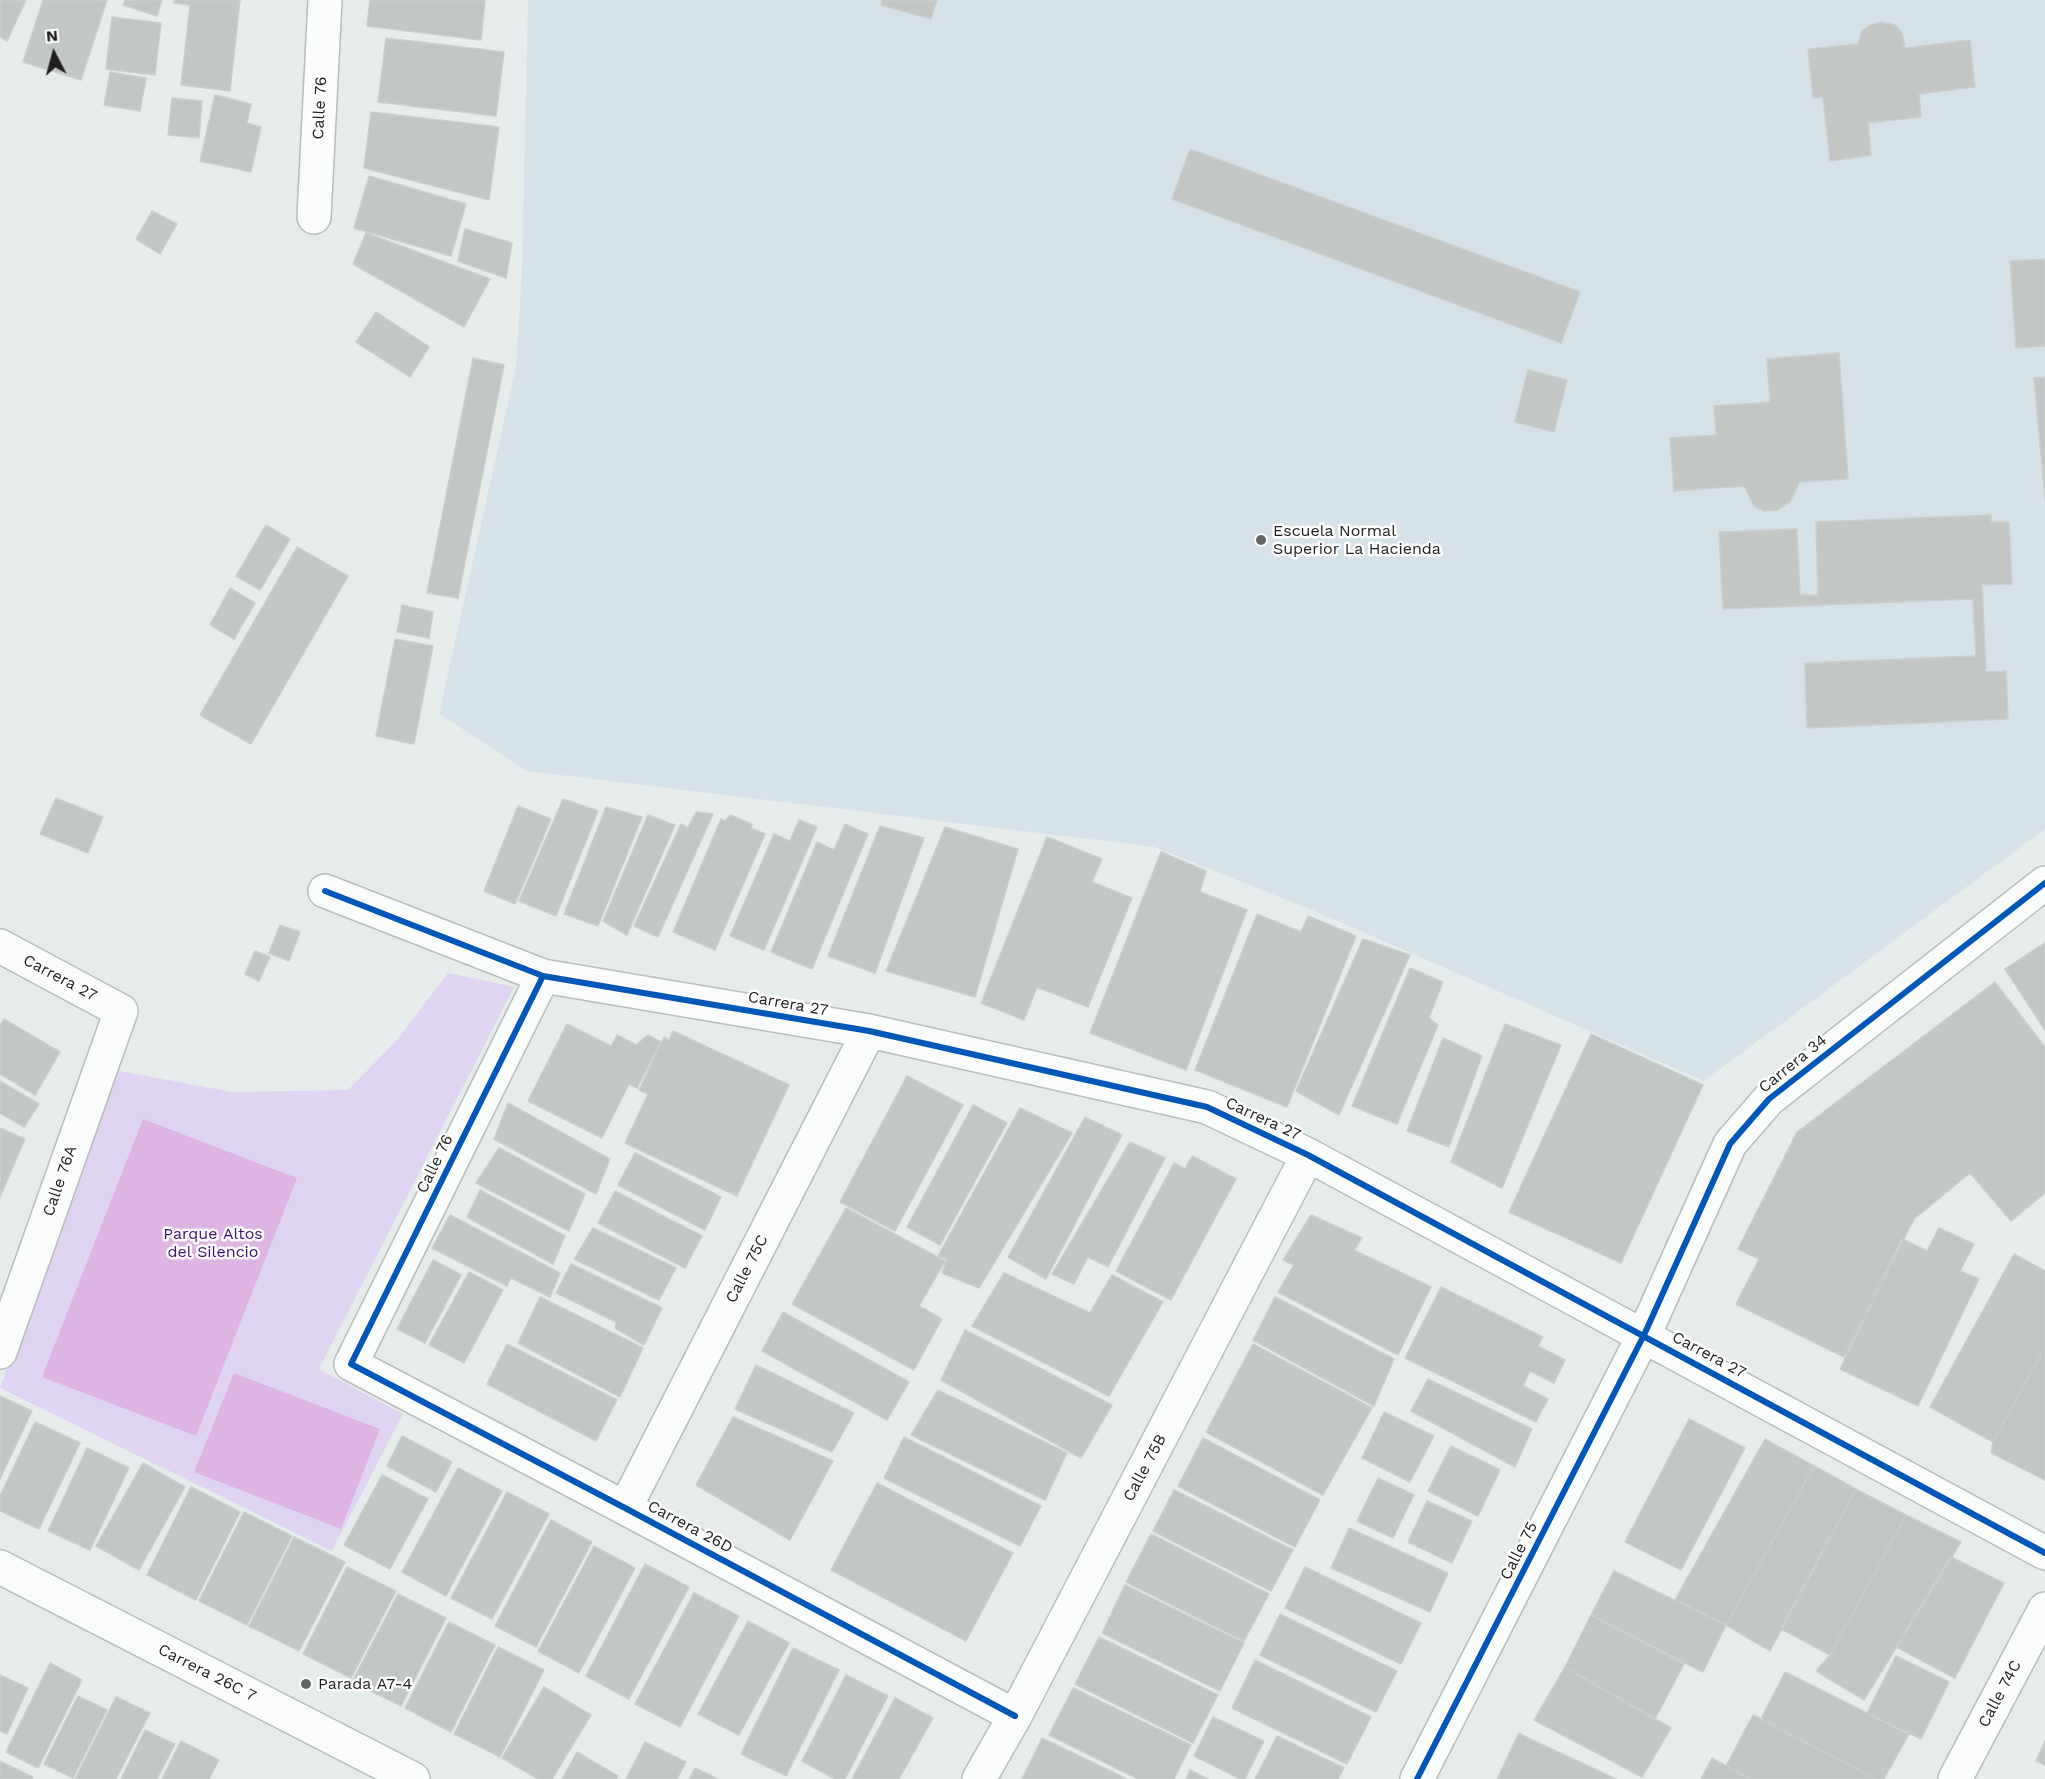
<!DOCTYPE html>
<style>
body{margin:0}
#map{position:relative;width:2045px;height:1779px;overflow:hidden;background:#e6ecec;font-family:"Work Sans",sans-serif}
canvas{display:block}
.north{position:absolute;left:24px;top:24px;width:60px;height:60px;-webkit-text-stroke:4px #fff;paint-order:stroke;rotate:354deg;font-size:16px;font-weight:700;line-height:24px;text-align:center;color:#1e1e1e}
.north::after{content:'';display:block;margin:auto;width:21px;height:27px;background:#1e1e1e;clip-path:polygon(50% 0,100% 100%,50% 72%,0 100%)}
</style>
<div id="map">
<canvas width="2045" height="1779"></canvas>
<div class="north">N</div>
</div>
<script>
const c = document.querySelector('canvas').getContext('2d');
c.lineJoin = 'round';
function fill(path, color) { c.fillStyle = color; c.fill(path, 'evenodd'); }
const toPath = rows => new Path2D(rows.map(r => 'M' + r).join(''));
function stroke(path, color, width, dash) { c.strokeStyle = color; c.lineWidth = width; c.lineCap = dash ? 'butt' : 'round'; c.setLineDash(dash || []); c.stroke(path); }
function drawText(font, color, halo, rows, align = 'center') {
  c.font = font + ' "Work Sans",sans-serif'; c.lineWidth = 5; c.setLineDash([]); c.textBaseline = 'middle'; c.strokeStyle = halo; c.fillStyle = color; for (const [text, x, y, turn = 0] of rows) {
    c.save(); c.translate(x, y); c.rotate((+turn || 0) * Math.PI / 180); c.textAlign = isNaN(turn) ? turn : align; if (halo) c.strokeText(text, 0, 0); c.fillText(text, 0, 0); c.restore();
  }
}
fill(toPath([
 [528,0,2045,0,2045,829,1704,1081,1319,913,1155,847,527,771,439,714,516,366,522,270]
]), '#d6e2e8');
fill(toPath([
 [448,973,514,987,319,1369,403,1414,332,1551,0,1388,114,1070,232,1092,348,1090,397,1040]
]), '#dfd5f2');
fill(toPath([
 [143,1119,297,1178,196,1436,42,1377],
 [234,1373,380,1429,341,1529,194,1472]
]), '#ddb4e2');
const building = toPath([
 [0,0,26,0,7,41,0,37,0,0],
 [43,0,107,0,81,80,23,62,43,0],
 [125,0,162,0,157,16,123,5,125,0],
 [174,0,240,0,230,91,181,85,190,5,174,3,174,0],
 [370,0,485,0,481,40,367,26,370,0],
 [882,0,937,0,931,19,881,5,882,0],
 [112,17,161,23,155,75,106,69,112,17],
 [1882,22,1895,25,1902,33,1905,48,1970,40,1975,87,1919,94,1921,117,1868,123,1871,155,1830,161,1823,97,1813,98,1808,49,1858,44,1862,31,1870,25,1882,22],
 [386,38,504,52,496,116,378,102,386,38],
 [110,72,146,78,140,111,104,105,110,72],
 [215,95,251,104,247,123,261,127,251,172,200,161,215,95],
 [172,98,202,101,199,138,168,135,172,98],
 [371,112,499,127,489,200,364,168,371,112],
 [1190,149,1580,292,1561,343,1172,199,1190,149],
 [369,176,466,204,451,256,354,228,369,176],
 [152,211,177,224,160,254,136,239,152,211],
 [465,229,512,243,506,278,458,261,465,229],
 [366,233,490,279,464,327,353,264,366,233],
 [2045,259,2045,346,2016,348,2010,261,2045,259],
 [376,312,429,347,410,377,356,342,376,312],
 [1839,353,1848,479,1800,482,1790,502,1777,510,1764,511,1754,506,1744,486,1674,491,1670,438,1716,435,1714,406,1770,402,1767,359,1839,353],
 [473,358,504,365,458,598,427,593,473,358],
 [1528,370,1567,380,1554,432,1515,422,1528,370],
 [2045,377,2045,499,2034,378,2045,377],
 [1991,515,1991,522,2009,522,2012,584,1982,585,1986,672,2006,671,2008,719,1807,728,1805,663,1976,656,1973,599,1723,609,1719,532,1797,529,1800,595,1818,595,1816,522,1991,515],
 [266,525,290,539,260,590,236,576,266,525],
 [297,547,348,576,251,744,200,715,297,547],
 [230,588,255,603,234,639,210,625,230,588],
 [402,605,433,612,429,638,397,632,402,605],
 [395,639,433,646,414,744,376,736,395,639],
 [56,798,103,817,88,853,40,834,56,798],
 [563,799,598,811,556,916,519,901,563,799],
 [518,806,551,819,515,904,484,891,518,806],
 [606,807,642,817,598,926,564,914,606,807],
 [696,812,713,814,658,937,634,926,681,824,688,828,696,812],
 [648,815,675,825,627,935,603,921,648,815],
 [730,815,752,824,751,828,765,834,715,950,673,932,721,819,725,821,730,815],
 [799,820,817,827,764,950,730,936,774,834,790,841,799,820],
 [845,824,868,834,812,969,771,952,817,842,834,850,845,824],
 [880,826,924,838,875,973,828,956,880,826],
 [945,827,1018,849,975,997,886,971,945,827],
 [1047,837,1102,859,1092,882,1132,898,1088,1007,1037,987,1024,1020,981,1003,1047,837],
 [1161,852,1206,871,1200,892,1247,910,1186,1070,1090,1033,1161,852],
 [1257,914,1301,932,1308,916,1356,936,1287,1107,1195,1070,1257,914],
 [280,925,300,932,289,961,269,953,280,925],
 [1363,939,1410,955,1339,1115,1296,1091,1363,939],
 [2045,943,2045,1030,2005,969,2045,943],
 [255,951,270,957,259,981,245,974,255,951],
 [1410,968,1443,982,1429,1018,1438,1025,1397,1124,1352,1106,1410,968],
 [1995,982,2045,1047,2045,1193,2011,1221,1970,1173,1914,1219,1844,1357,1736,1304,1759,1259,1738,1249,1797,1132,1995,982],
 [4,1019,60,1052,35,1095,0,1074,0,1026,4,1019],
 [567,1024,611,1046,617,1035,636,1045,648,1035,661,1042,637,1088,629,1084,602,1138,528,1101,567,1024],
 [1505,1024,1561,1045,1502,1188,1451,1162,1505,1024],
 [673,1031,789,1085,737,1196,625,1143,648,1094,639,1090,664,1037,669,1040,673,1031],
 [1591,1034,1703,1085,1621,1263,1509,1212,1591,1034],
 [1443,1038,1482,1056,1449,1147,1407,1131,1443,1038],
 [907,1076,963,1105,895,1231,840,1202,907,1076],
 [0,1081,39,1104,24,1127,0,1113,0,1081],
 [508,1103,610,1159,596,1194,494,1139,508,1103],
 [973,1105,1007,1123,940,1245,907,1227,973,1105],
 [1020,1108,1072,1133,979,1288,942,1273,947,1259,938,1256,1020,1108],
 [1085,1117,1122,1135,1046,1279,1008,1257,1085,1117],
 [0,1128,25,1139,0,1197,0,1128],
 [1130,1142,1165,1158,1108,1267,1088,1257,1074,1284,1052,1274,1130,1142],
 [499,1148,585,1194,569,1231,476,1183,499,1148],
 [635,1153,721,1197,705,1230,618,1185,635,1153],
 [1192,1156,1236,1179,1171,1300,1116,1271,1174,1163,1185,1169,1192,1156],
 [480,1190,565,1236,553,1264,467,1217,480,1190],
 [615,1191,702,1236,685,1268,598,1223,615,1191],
 [846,1208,945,1261,919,1306,942,1319,914,1370,792,1304,846,1208],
 [450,1215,560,1273,550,1297,511,1278,507,1286,432,1248,450,1215],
 [1311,1215,1362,1238,1354,1250,1431,1287,1398,1355,1278,1292,1294,1265,1283,1260,1311,1215],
 [593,1228,676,1268,659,1300,574,1259,593,1228],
 [1939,1228,1974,1244,1960,1271,1979,1279,1918,1406,1840,1369,1902,1239,1927,1251,1939,1228],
 [2014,1254,2045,1271,2045,1347,1993,1442,1930,1407,2014,1254],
 [433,1260,461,1275,425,1343,397,1329,433,1260],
 [571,1264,662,1308,644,1345,615,1328,616,1322,556,1293,571,1264],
 [469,1272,503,1290,464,1363,429,1345,469,1272],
 [1004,1273,1090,1313,1112,1275,1163,1302,1109,1396,972,1326,1004,1273],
 [1441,1287,1543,1337,1538,1346,1565,1360,1554,1383,1530,1371,1523,1386,1548,1399,1536,1422,1405,1358,1441,1287],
 [540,1297,643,1348,620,1397,518,1343,540,1297],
 [1275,1297,1394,1359,1374,1406,1253,1340,1275,1297],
 [783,1312,909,1382,887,1420,762,1351,783,1312],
 [965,1330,1112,1405,1081,1458,941,1380,965,1330],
 [507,1344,617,1400,596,1441,487,1384,507,1344],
 [1253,1344,1372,1408,1323,1495,1206,1432,1253,1344],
 [2045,1347,2045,1480,1991,1453,1993,1442,2045,1347],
 [756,1365,854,1413,832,1452,735,1409,756,1365],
 [1428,1379,1532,1429,1515,1467,1411,1411,1428,1379],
 [938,1390,1067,1453,1045,1500,911,1435,938,1390],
 [0,1396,32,1411,0,1479,0,1396],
 [1384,1412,1434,1436,1410,1482,1362,1458,1384,1412],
 [733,1417,833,1461,790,1540,696,1485,733,1417],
 [1689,1419,1745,1448,1681,1570,1625,1542,1689,1419],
 [35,1422,80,1443,39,1529,0,1511,0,1496,35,1422],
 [402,1436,452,1462,436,1492,387,1466,402,1436],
 [904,1437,1041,1506,1020,1546,884,1478,904,1437],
 [1203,1438,1320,1500,1295,1547,1178,1486,1203,1438],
 [1765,1439,1814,1466,1726,1625,1675,1600,1765,1439],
 [1451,1446,1500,1470,1478,1516,1428,1491,1451,1446],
 [87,1448,129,1468,90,1550,48,1531,87,1448],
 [143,1463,185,1487,139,1570,96,1546,143,1463],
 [1814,1466,1856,1489,1770,1651,1726,1625,1814,1466],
 [458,1468,502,1491,446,1596,402,1572,458,1468],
 [382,1475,428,1499,390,1569,344,1545,382,1475],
 [1378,1478,1414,1495,1393,1538,1357,1521,1378,1478],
 [877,1483,1013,1553,966,1641,831,1570,877,1483],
 [191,1487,240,1512,196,1600,147,1575,191,1487],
 [1856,1489,1906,1515,1830,1655,1781,1629,1856,1489],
 [1174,1490,1293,1550,1271,1591,1153,1531,1174,1490],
 [507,1492,549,1514,492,1619,451,1598,507,1492],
 [1427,1501,1472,1521,1452,1563,1408,1542,1427,1501],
 [244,1512,292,1536,247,1625,199,1601,244,1512],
 [1906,1515,1961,1542,1864,1700,1816,1671,1830,1655,1906,1515],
 [551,1520,592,1542,536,1647,495,1626,551,1520],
 [1349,1528,1448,1573,1430,1612,1331,1568,1349,1528],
 [1151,1534,1269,1594,1244,1641,1126,1582,1151,1534],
 [294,1537,345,1562,299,1651,249,1626,294,1537],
 [594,1546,635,1568,579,1673,538,1651,594,1546],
 [1951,1557,2004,1583,1955,1678,1896,1647,1951,1557],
 [645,1564,689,1587,629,1699,586,1676,645,1564],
 [347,1567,396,1591,351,1678,303,1654,347,1567],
 [1305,1567,1421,1623,1401,1664,1285,1608,1305,1567],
 [1614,1571,1726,1625,1703,1672,1591,1615,1614,1571],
 [1125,1585,1244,1643,1220,1691,1102,1633,1125,1585],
 [694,1593,739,1616,680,1727,635,1704,694,1593],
 [398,1594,446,1618,401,1706,352,1682,398,1594],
 [1280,1614,1397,1671,1376,1712,1260,1655,1280,1614],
 [1591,1615,1684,1664,1655,1719,1565,1667,1591,1615],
 [748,1621,789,1643,739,1735,698,1714,748,1621],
 [449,1622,495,1645,451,1732,405,1708,449,1622],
 [1099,1637,1218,1695,1193,1743,1075,1684,1099,1637],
 [498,1647,544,1670,500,1757,454,1734,498,1647],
 [793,1648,839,1670,786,1776,741,1754,793,1648],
 [1896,1656,1949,1682,1921,1739,1867,1713,1896,1656],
 [1255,1660,1371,1717,1347,1764,1232,1708,1255,1660],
 [50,1663,82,1680,38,1768,6,1752,50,1663],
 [1565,1667,1671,1728,1642,1777,1534,1720,1565,1667],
 [1785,1672,1909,1734,1884,1779,1876,1779,1761,1719,1785,1672],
 [0,1675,28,1688,7,1734,0,1731,0,1675],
 [846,1675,888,1696,845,1779,835,1779,802,1761,846,1675],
 [544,1687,591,1715,552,1779,538,1779,502,1758,544,1687],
 [1073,1688,1191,1745,1174,1779,1138,1779,1049,1735,1073,1688],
 [78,1696,107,1710,73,1778,44,1764,78,1696],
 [116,1697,150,1713,116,1779,75,1779,116,1697],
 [895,1698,933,1718,899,1779,852,1779,895,1698],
 [1753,1715,1761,1719,1876,1779,1751,1779,1726,1766,1753,1715],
 [1213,1717,1264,1741,1245,1779,1240,1779,1194,1756,1213,1717],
 [145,1730,175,1744,157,1779,121,1779,145,1730],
 [1519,1733,1528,1738,1616,1779,1497,1779,1519,1733],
 [1277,1736,1344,1768,1338,1779,1255,1779,1277,1736],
 [1042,1738,1127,1779,1022,1779,1042,1738],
 [181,1741,219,1760,209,1779,162,1779,181,1741],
 [2045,1741,2045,1765,2036,1761,2045,1741],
 [645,1742,686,1762,677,1779,626,1779,645,1742],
 [577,1752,618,1776,616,1779,562,1779,577,1752],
 [1712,1758,1726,1766,1751,1779,1701,1779,1712,1758],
 [0,1761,33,1777,32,1779,0,1779,0,1761],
 [695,1768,718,1779,689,1779,695,1768],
 [1190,1770,1208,1779,1186,1779,1190,1770]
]);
fill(building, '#c2c7c6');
stroke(building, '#c8cfce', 1.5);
const minor = toPath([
 [314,217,325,0],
 [325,891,543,976,869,1031,1207,1107,1308,1155,2045,1553],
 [0,946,121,1011,0,1352],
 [543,976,351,1364,625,1508,1015,1716],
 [625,1508,869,1031],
 [0,1567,413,1779],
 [979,1779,1015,1716,1308,1155],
 [1417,1779,1644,1335,1730,1144,1769,1099,2045,883],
 [1955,1779,2045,1609]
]);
stroke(minor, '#b9bcbc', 36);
stroke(minor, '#fbfcfc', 33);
stroke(toPath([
 [325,891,543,976,869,1031,1207,1107,1308,1155,2045,1553],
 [543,976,351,1364,625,1508,1015,1716],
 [1417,1779,1644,1335,1730,1144,1769,1099,2045,883]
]), '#0057b8', 6);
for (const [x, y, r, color] of [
 [1261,540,6,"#646666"],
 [306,1684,6,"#646666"]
]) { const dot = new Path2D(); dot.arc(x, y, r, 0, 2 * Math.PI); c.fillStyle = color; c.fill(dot); stroke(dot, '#fff', 2); }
drawText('16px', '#1e1e1e', '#fff', [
 ["Calle 76",320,108,-87],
 ["Carrera 27",60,978,28],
 ["Carrera 27",788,1004,10],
 ["Carrera 34",1793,1064,-39],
 ["Carrera 27",1263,1119,25],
 ["Calle 76",435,1164,-64],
 ["Calle 76A",60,1181,-71],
 ["Calle 75C",747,1269,-63],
 ["Carrera 27",1709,1355,28],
 ["Calle 75B",1145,1468,-62],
 ["Carrera 26D",690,1527,28],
 ["Calle 75",1519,1551,-63],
 ["Carrera 26C 7",207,1673,27],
 ["Calle 74C",2000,1694,-62]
]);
drawText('16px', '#1e1e1e', '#fff', [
 ["Escuela Normal",1273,531],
 ["Superior La Hacienda",1273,549],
 ["Parada A7-4",318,1684]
], 'left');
drawText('16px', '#3e1275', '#fff', [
 ["Parque Altos",213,1234],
 ["del Silencio",213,1252]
]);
</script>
